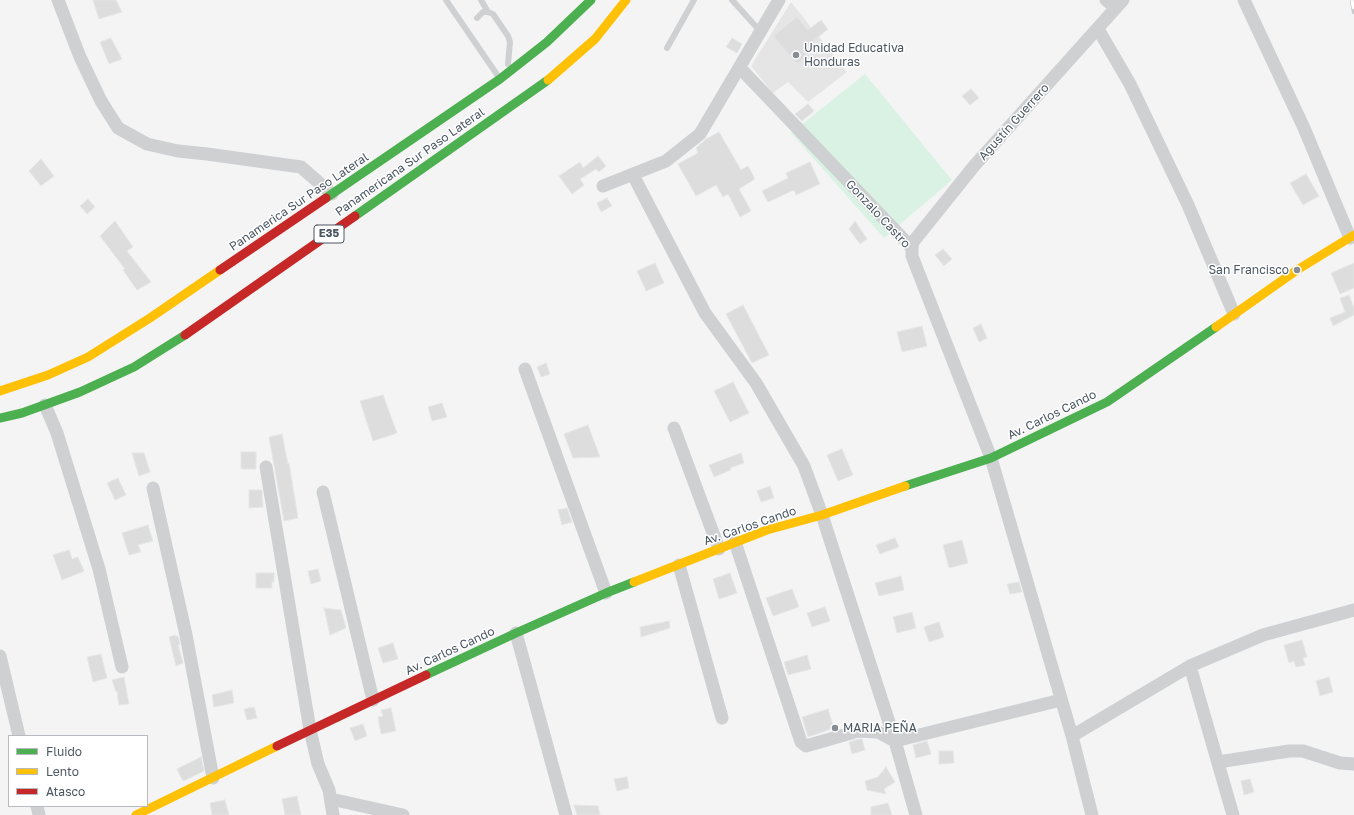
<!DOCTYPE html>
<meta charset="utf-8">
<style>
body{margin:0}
#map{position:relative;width:1354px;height:815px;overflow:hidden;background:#f4f4f4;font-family:"Golos Text",sans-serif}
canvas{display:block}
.legend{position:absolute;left:8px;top:735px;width:140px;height:72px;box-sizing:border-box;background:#fff;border:1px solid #b7bbc0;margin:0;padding:5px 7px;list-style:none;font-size:12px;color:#4a5661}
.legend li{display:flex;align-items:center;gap:8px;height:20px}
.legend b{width:20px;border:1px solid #b7bbc0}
</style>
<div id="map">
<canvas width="1354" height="815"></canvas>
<ul class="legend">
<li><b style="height:5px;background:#4caf50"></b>Fluido</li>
<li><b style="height:5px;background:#ffc107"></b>Lento</li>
<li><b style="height:5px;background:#c62828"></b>Atasco</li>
</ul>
</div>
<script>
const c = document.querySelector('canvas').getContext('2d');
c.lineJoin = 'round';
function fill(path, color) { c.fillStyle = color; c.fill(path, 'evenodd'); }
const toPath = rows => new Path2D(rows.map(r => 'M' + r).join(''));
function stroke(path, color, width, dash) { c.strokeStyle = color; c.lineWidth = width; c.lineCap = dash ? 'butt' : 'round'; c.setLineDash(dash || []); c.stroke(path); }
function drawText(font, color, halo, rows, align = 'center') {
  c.font = font + ' "Golos Text",sans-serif'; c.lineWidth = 3; c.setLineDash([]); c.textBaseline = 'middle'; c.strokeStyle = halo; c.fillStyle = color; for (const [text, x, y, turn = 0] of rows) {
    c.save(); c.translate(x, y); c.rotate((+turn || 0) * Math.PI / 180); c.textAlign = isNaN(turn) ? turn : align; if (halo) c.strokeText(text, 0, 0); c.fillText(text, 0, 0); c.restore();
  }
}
fill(toPath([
 [791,2,847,72,808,102,788,82,773,93,751,66]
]), '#e6e5e6');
fill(toPath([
 [865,74,952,180,884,238,791,133]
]), '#d9f2e3');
const building = toPath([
 [93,0,116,0,122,12,99,19,93,0],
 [797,17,808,30,821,20,828,29,802,50,807,56,797,64,773,36,797,17],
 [111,38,122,59,109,64,100,42,111,38],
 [732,38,742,44,737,53,726,47,732,38],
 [971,89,979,98,970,105,962,96,971,89],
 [808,104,814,111,802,121,795,114,808,104],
 [719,132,741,170,748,166,755,179,739,189,751,211,740,217,728,194,723,197,716,185,696,196,678,164,698,153,696,148,706,139,719,132],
 [598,156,606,166,599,172,596,169,580,179,584,185,572,194,559,176,580,162,583,168,598,156],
 [41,159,54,176,41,186,29,171,41,159],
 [810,162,820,184,796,195,794,190,768,202,762,191,788,178,786,173,810,162],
 [1306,174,1319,196,1303,205,1290,183,1306,174],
 [607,198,612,206,601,212,597,203,607,198],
 [88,199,95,207,87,214,80,206,88,199],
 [115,221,133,247,127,251,151,282,137,290,123,270,125,269,100,236,115,221],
 [855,221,867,239,860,244,849,229,855,221],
 [943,249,952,259,944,266,935,255,943,249],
 [655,263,664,283,646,291,637,271,655,263],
 [1354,263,1354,288,1340,294,1331,273,1354,263],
 [1349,295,1354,308,1354,315,1333,326,1330,318,1345,312,1340,298,1349,295],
 [743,305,769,355,752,363,726,314,743,305],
 [981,324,987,338,979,342,973,328,981,324],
 [922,326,927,346,902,352,897,332,922,326],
 [546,363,550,374,541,377,537,367,546,363],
 [733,382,749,413,730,422,714,391,733,382],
 [383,395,397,433,373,441,360,401,383,395],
 [442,403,447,417,432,421,428,407,442,403],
 [588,425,600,457,573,458,564,434,588,425],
 [282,434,288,464,289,463,298,518,284,521,269,437,282,434],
 [842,449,853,475,838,481,827,455,842,449],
 [241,452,256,452,256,469,241,469,241,452],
 [132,453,144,453,150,472,139,476,132,453],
 [741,453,744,463,730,468,731,470,714,477,709,465,741,453],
 [118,478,126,495,115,500,107,483,118,478],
 [770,486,774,498,761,502,757,491,770,486],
 [249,490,262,490,263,507,249,508,249,490],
 [567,508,572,522,562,525,558,510,567,508],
 [148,525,153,541,138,545,141,552,129,555,122,533,148,525],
 [895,538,899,547,880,554,876,545,895,538],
 [962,540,968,563,949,568,943,545,962,540],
 [69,550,72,559,78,557,84,571,62,580,53,555,69,550],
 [318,569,321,581,311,584,308,571,318,569],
 [256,573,274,573,274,582,272,582,272,588,256,588,256,573],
 [730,573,737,593,719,599,713,579,730,573],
 [901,576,904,590,879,596,875,583,901,576],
 [1019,582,1022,592,1010,594,1007,584,1019,582],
 [792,589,799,607,773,616,766,598,792,589],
 [825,607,830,621,812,627,807,613,825,607],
 [324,608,341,610,346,628,330,635,324,608],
 [912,612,916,628,897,633,893,617,912,612],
 [669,621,670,628,641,637,640,627,669,621],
 [939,622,944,637,929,642,924,627,939,622],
 [175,635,175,636,178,636,180,644,178,645,183,663,176,666,169,637,175,635],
 [1302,640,1307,657,1303,658,1305,665,1296,667,1294,661,1289,663,1284,645,1302,640],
 [393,643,398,659,383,663,378,648,393,643],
 [101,654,107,678,93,682,87,657,101,654],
 [807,655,811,669,788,675,784,662,807,655],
 [124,677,129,704,119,705,117,691,116,692,112,680,124,677],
 [1329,677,1333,692,1320,696,1316,681,1329,677],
 [232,690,234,703,214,707,212,695,232,690],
 [254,707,257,718,247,720,244,709,254,707],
 [391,708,396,731,381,734,378,717,383,716,381,710,391,708],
 [828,709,834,728,808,737,802,717,828,709],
 [363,724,367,736,355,741,350,728,363,724],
 [859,739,862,739,865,750,852,754,849,742,859,739],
 [927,741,931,754,916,758,913,745,927,741],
 [939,751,953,751,954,763,939,764,939,751],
 [201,757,204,771,183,781,177,769,201,757],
 [886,767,895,782,884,789,886,794,867,790,865,781,878,777,886,767],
 [627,777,629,788,617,791,614,779,627,777],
 [1250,779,1254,792,1244,795,1241,781,1250,779],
 [297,796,301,815,285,815,282,799,297,796],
 [225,800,229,815,212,815,210,803,225,800],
 [888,803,892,815,871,815,871,807,888,803],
 [574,805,598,806,600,815,577,815,574,805]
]);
fill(building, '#ddddde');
stroke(building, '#e5e6e7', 1);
stroke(toPath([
 [446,0,498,76],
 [481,0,488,12],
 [732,0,760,31],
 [477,18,483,12,488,12,493,14,508,36,510,42,508,64],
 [667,48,694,0]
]), '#ced0d2', 6);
stroke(toPath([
 [58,0,80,57,101,101,118,128,147,144,178,151,207,154,301,167,332,194],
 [1106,0,1116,8],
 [1244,0,1304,128,1350,238],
 [1098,29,1130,84,1188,205,1234,314],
 [740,68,912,248,912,256,991,458,1072,736,1092,815],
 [633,175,705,313,756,383,804,466,822,515,895,741,916,815],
 [603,186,666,161,700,134,779,0],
 [912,248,913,242,974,166,1123,0],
 [525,369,606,593],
 [45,405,57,433,99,569,122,667],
 [674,428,719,549],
 [266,467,310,730,318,764,329,790,333,815],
 [153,488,186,635,213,778],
 [323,492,373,700],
 [735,542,801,742,806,746,858,731,878,732,895,741,1061,700],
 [679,565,722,718],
 [516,633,566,815],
 [0,656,19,736],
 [1190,666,1233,815],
 [1072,736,1190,666,1263,635,1354,610],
 [1218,762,1289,751,1303,751,1340,763,1354,764],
 [331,799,403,815],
 [37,806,39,815]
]), '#ced0d2', 13);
stroke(toPath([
 [326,198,500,79,547,42,591,0],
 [355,216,548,80],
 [0,418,22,413,80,392,134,367,185,335],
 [905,486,991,458,1107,402,1216,327],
 [426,675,516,633,606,593,634,582]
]), '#4caf50', 9);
stroke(toPath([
 [548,80,595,39,626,0],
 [1216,327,1297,270,1354,235],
 [0,391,48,375,88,357,150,318,220,270],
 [634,582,767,530,822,515,905,486],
 [136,815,277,746]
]), '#ffc107', 9);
stroke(toPath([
 [220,270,326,198],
 [185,335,355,216],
 [277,746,426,675]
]), '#c62828', 9);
const rail = toPath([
 [1352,0,1354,12]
]);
stroke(rail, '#c9cacc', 4.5);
stroke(rail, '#fff', 3, [9]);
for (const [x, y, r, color] of [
 [796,55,4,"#868d94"],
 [1297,270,4,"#868d94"],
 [835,728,4,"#868d94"]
]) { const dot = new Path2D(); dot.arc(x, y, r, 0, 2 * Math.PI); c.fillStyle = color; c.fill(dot); stroke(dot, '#fff', 1.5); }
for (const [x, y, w] of [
 [329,234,30]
]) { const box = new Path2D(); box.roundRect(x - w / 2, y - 9, w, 18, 3); c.fillStyle = '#fff'; c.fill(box); stroke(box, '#4a5661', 1); }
drawText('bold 11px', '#4a5661', null, [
 ["E35",329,234]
]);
drawText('12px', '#4a5661', '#fff', [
 ["Unidad Educativa",804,48],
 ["Honduras",804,62],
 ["San Francisco",1289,270,"right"],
 ["MARIA PEÑA",843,728]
], 'left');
drawText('12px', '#4a5661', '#fff', [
 ["Agustín Guerrero",1014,122,-48],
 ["Panamericana Sur Paso Lateral",410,162,-35],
 ["Panamerica Sur Paso Lateral",299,202,-34],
 ["Gonzalo Castro",878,214,47],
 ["Av. Carlos Cando",1052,415,-26],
 ["Av. Carlos Cando",750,526,-19],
 ["Av. Carlos Cando",450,651,-25]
]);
</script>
